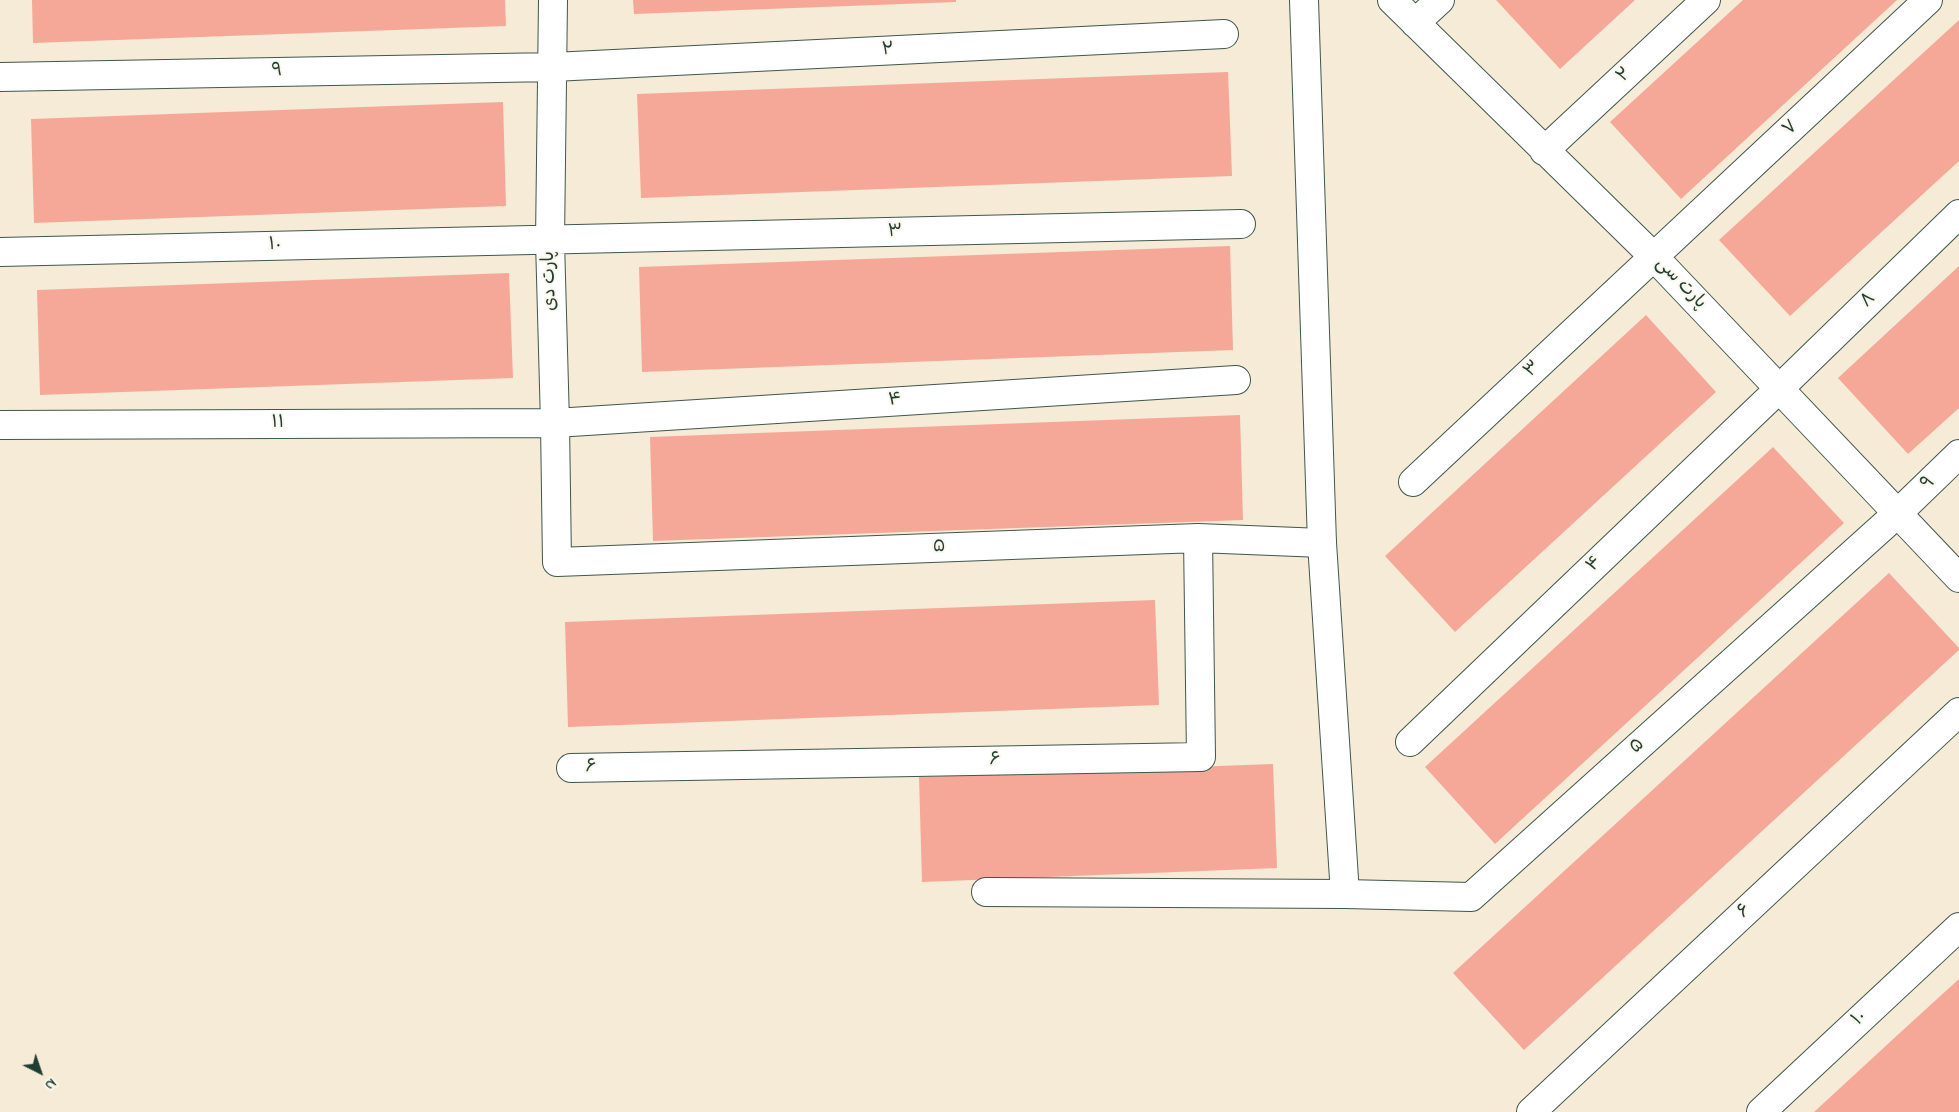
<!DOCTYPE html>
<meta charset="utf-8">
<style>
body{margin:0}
#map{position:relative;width:1959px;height:1112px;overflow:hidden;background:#f6ebd6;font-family:"Indie Flower",sans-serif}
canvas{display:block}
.north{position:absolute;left:15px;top:1047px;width:50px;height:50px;-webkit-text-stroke:4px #fbf7ec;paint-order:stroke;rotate:139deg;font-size:14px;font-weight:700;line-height:20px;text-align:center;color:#1f3d34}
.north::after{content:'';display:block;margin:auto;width:18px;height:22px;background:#1f3d34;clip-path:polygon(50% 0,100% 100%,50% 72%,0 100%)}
</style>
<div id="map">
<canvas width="1959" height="1112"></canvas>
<div class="north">N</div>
</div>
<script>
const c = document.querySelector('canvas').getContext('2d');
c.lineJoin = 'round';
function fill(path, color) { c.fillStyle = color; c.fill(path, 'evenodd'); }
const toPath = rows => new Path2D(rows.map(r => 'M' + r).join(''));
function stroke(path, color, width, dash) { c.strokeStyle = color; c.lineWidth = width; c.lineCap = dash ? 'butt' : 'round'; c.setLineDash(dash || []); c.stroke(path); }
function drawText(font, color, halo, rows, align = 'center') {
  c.font = font + ' "Indie Flower","Playpen Sans Arabic",sans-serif'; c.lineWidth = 4; c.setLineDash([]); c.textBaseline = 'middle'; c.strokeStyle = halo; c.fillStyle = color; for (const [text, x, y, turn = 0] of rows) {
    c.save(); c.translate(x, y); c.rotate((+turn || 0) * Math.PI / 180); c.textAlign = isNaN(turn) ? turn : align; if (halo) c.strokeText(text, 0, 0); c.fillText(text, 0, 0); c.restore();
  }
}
fill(toPath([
 [32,0,505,0,506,26,33,43],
 [633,0,956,0,956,2,634,14],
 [1496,0,1635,0,1560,69],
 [1743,0,1897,0,1681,199,1610,122],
 [1959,20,1959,161,1790,316,1719,240],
 [1228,72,1232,176,641,198,637,94],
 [503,102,506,206,34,223,31,119],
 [1230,246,1233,350,642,372,639,267],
 [1959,266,1959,408,1908,454,1838,378],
 [509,273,513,378,40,395,37,290],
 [1646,315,1716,392,1455,632,1385,556],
 [1240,415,1243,520,653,541,650,437],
 [1773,447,1844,523,1495,844,1425,767],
 [1889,573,1959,648,1959,650,1524,1050,1453,973],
 [1155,600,1159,705,568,727,565,622],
 [1273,764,1277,868,922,882,919,777],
 [1959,979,1959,1112,1814,1112,1903,1030]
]), '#f5a898');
const street = toPath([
 [553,0,550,241,555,423,557,562,1198,538,1322,543],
 [1392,0,1654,257,1959,578],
 [1415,23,1440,0],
 [0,77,553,67,1224,34],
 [1544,151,1706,0],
 [0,252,1241,224],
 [0,425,555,423,1236,380],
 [1413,482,1928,0],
 [1410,742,1780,388,1959,214],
 [571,768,1201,757,1198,538],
 [986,892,1345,894,1471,897,1898,513,1959,454],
 [1531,1112,1959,712],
 [1761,1112,1959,927]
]);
const secondary = toPath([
 [1304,0,1322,543,1345,894]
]);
stroke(street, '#3f574c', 30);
stroke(secondary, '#3f574c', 30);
stroke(street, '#fff', 28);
stroke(secondary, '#fff', 28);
drawText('18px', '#1f3d34', '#fbf7ec', [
 ["۲",888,51,-3],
 ["۹",277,72,-1],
 ["۲",1625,76,-43],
 ["۷",1791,129,-43],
 ["۳",895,233,-1],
 ["۱۰",275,246,-1],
 ["پارت دی",551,281,-92],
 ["پارت سی",1680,284,46],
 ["۸",1869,301,-44],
 ["۳",1533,370,-43],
 ["۴",895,401,-4],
 ["۱۱",278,424],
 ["۹",1929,484,-44],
 ["۵",939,548,-2],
 ["۴",1595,565,-44],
 ["۵",1638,747,-42],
 ["۶",995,761,-1],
 ["۶",591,768,-1],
 ["۶",1745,912,-43],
 ["۱۰",1860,1019,-43]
]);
</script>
